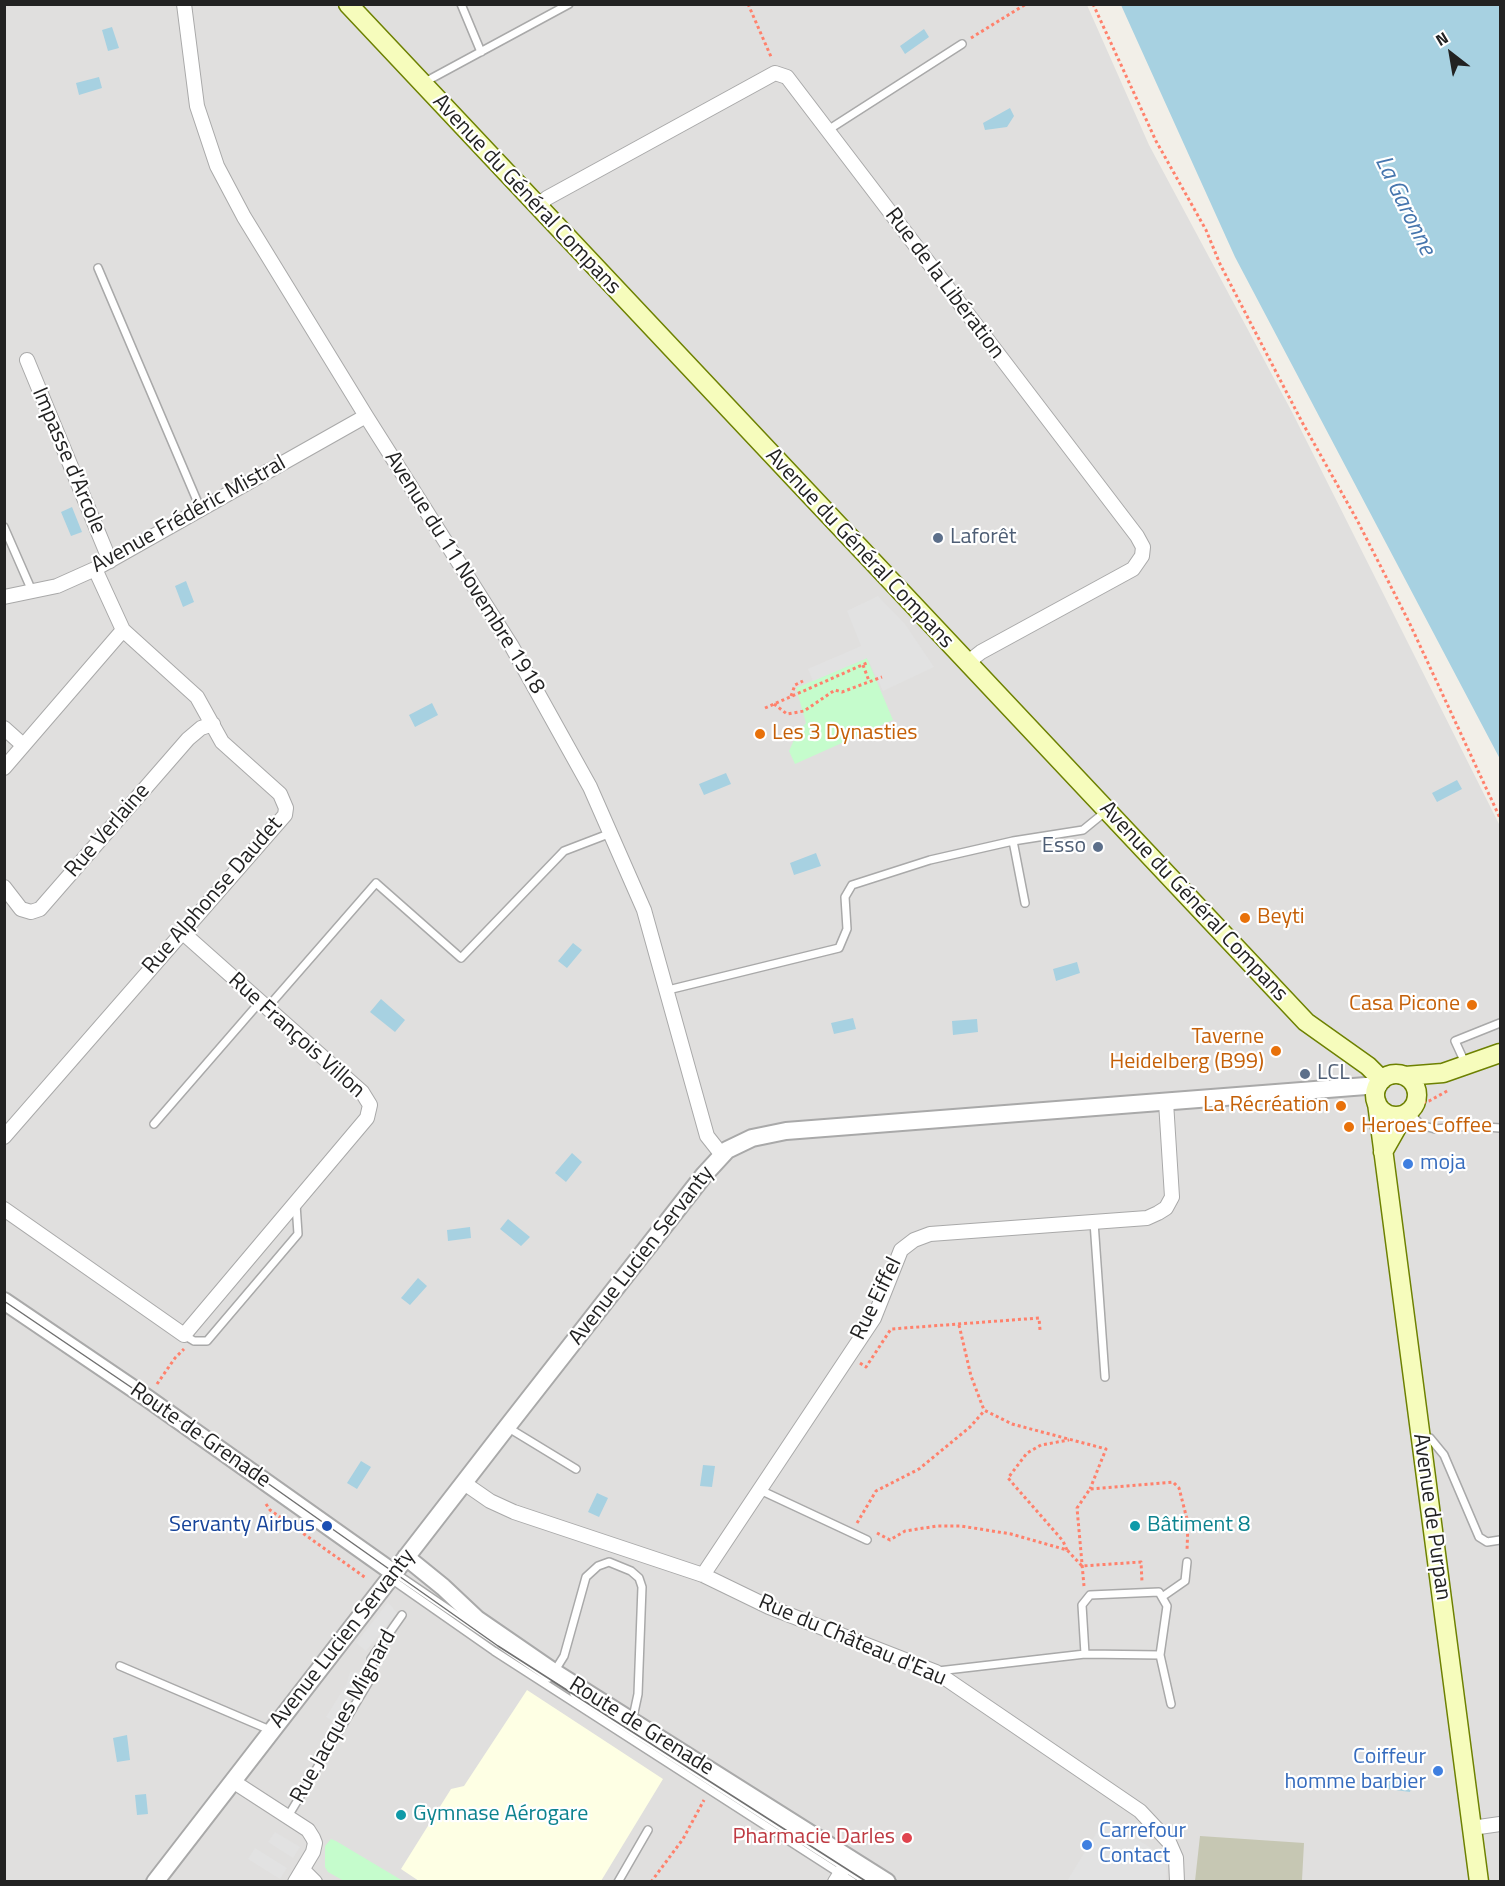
<!DOCTYPE html>
<meta charset="utf-8">
<style>
body{margin:0}
#map{position:relative;width:1505px;height:1886px;overflow:hidden;background:#f2efe8;font-family:"Titillium Web",sans-serif}
canvas{display:block}
.frame{position:absolute;inset:0;border:6px solid #222;pointer-events:none}
.north{position:absolute;left:1421px;top:24px;width:60px;height:60px;-webkit-text-stroke:4px #fff;paint-order:stroke;rotate:329deg;font-size:16px;font-weight:700;line-height:24px;text-align:center;color:#222}
.north::after{content:'';display:block;margin:auto;width:21px;height:27px;background:#222;clip-path:polygon(50% 0,100% 100%,50% 72%,0 100%)}
</style>
<div id="map">
<canvas width="1505" height="1886"></canvas>
<div class="frame"></div>
<div class="north">N</div>
</div>
<script>
const c = document.querySelector('canvas').getContext('2d');
c.lineJoin = 'round';
function fill(path, color) { c.fillStyle = color; c.fill(path, 'evenodd'); }
const toPath = rows => new Path2D(rows.map(r => 'M' + r).join(''));
function stroke(path, color, width, dash) { c.strokeStyle = color; c.lineWidth = width; c.lineCap = dash ? 'butt' : 'round'; c.setLineDash(dash || []); c.stroke(path); }
function drawText(font, color, halo, rows, align = 'center') {
  c.font = font + ' "Titillium Web",sans-serif'; c.lineWidth = 4.5; c.setLineDash([]); c.textBaseline = 'middle'; c.strokeStyle = halo; c.fillStyle = color; for (const [text, x, y, turn = 0] of rows) {
    c.save(); c.translate(x, y); c.rotate((+turn || 0) * Math.PI / 180); c.textAlign = isNaN(turn) ? turn : align; if (halo) c.strokeText(text, 0, 0); c.fillText(text, 0, 0); c.restore();
  }
}
fill(toPath([
 [5,5,1087,5,1149,145,1292,412,1500,826,1500,1881,5,1882]
]), '#e0dfde');
fill(toPath([
 [527,1690,663,1779,601,1881,419,1881,401,1869,451,1789,464,1786]
]), '#feffe4');
fill(toPath([
 [1200,1836,1304,1843,1302,1880,1311,1881,1195,1881]
]), '#c6c7b3');
fill(toPath([
 [867,658,893,720,795,764,789,751,797,733,806,723,796,688],
 [331,1839,336,1841,403,1881,344,1881,328,1872,325,1867,325,1846]
]), '#c5fccc');
fill(toPath([
 [878,596,905,624,934,667,883,691,867,658,813,681,808,669,861,646,847,611],
 [388,1602,397,1613,366,1651,356,1643],
 [350,1672,362,1672,357,1688,336,1723,326,1717,347,1683],
 [1105,1819,1162,1855,1167,1870,1166,1881,1067,1881],
 [275,1832,300,1847,293,1858,268,1842],
 [255,1848,287,1868,280,1879,248,1859]
]), '#e2e2e2');
fill(toPath([
 [1121,5,1500,5,1500,759,1235,257],
 [112,27,119,48,108,51,102,30],
 [924,29,929,37,905,54,900,46],
 [99,77,102,88,79,95,76,83],
 [1010,108,1014,116,1007,127,985,130,983,123],
 [72,507,82,532,71,536,61,512],
 [186,581,194,602,183,607,175,586],
 [432,703,438,715,415,727,409,715],
 [726,773,731,784,704,795,699,784],
 [1457,780,1462,789,1437,802,1432,793],
 [816,853,821,866,794,875,790,863],
 [573,943,582,950,567,968,558,961],
 [1077,962,1080,973,1056,981,1053,969],
 [381,999,405,1020,395,1032,370,1012],
 [853,1018,856,1029,834,1034,831,1023],
 [977,1019,978,1032,953,1035,952,1021],
 [572,1153,582,1162,566,1182,555,1173],
 [508,1219,530,1237,521,1246,500,1229],
 [470,1227,471,1238,448,1241,447,1230],
 [418,1278,427,1286,410,1305,401,1298],
 [361,1461,371,1467,357,1489,347,1483],
 [703,1465,715,1466,712,1487,700,1486],
 [597,1493,608,1498,599,1517,588,1512],
 [127,1735,130,1760,117,1762,113,1738],
 [1389,1780,1412,1782,1410,1792,1388,1789,1385,1784],
 [146,1794,148,1814,137,1815,135,1795]
]), '#a7d1e1');
const service = toPath([
 [461,4,481,52],
 [423,83,569,4],
 [828,130,962,44],
 [98,268,201,510],
 [4,527,32,591],
 [1013,841,1025,903],
 [668,990,839,948,847,929,845,897,852,885,930,860,1013,841,1083,830,1105,812],
 [267,1008,376,883,461,958,564,851,611,833],
 [1466,1065,1455,1041,1500,1023],
 [1409,1112,1421,1125,1435,1129,1472,1126,1500,1128],
 [154,1124,259,1003],
 [1094,1222,1105,1377],
 [184,1335,194,1341,207,1341,298,1234,296,1204],
 [507,1427,576,1469],
 [1422,1437,1430,1438,1444,1455,1479,1537,1487,1542,1500,1540],
 [760,1490,867,1540],
 [395,1573,549,1678],
 [391,1579,494,1651,853,1882],
 [1162,1597,1185,1581,1187,1562],
 [1085,1654,1082,1605,1090,1595,1159,1592,1167,1606,1160,1655],
 [120,1666,270,1730],
 [938,1671,1085,1654,1160,1655,1171,1704],
 [554,1672,564,1656,586,1577,598,1566,609,1562,631,1571,639,1578,642,1587,638,1694,632,1722],
 [574,1694,867,1882],
 [287,1818,374,1673,371,1659,402,1615],
 [618,1882,648,1830]
]);
const minor = toPath([
 [184,4,197,106,217,166,244,217,366,416,511,645,590,787,644,910,707,1136,722,1155],
 [537,207,547,198,775,73,787,77,1137,536,1143,547,1142,556,1133,569,981,652,967,663],
 [27,360,110,561],
 [4,597,57,586,95,569,366,416],
 [4,728,23,745],
 [4,768,123,630],
 [4,887,21,909,31,912,40,909,188,739,201,728,213,724],
 [4,1137,285,815,286,808,280,794,222,742,197,697,123,630,95,569],
 [4,1209,184,1335,367,1118,370,1105,362,1092,182,932],
 [464,1483,490,1501,514,1512,703,1575,769,1607,936,1672,1140,1811,1169,1842,1176,1858,1177,1882],
 [703,1575,874,1318,901,1250,914,1240,930,1234,1147,1218,1158,1213,1166,1208,1172,1197,1166,1102],
 [234,1782,308,1830,313,1838,315,1843,313,1852,295,1882],
 [1472,1828,1500,1824],
 [303,1870,315,1882],
 [835,1882,850,1858]
]);
const tertiary = toPath([
 [4,1301,147,1398,394,1573],
 [406,1557,443,1587,477,1619,554,1672,887,1882],
 [155,1882,507,1427,704,1175,727,1150,752,1138,786,1131,1379,1085]
]);
const secondary = toPath([
 [348,4,1306,1022,1368,1066,1382,1080],
 '1375 1095a21 21 0 1 1 42 0a21 21 0 1 1-42 0Z',
 [1405,1076,1443,1073,1500,1053],
 [1377,1103,1479,1882],
 [1383,1152,1404,1115]
]);
stroke(service, '#a9a9a9', 10);
stroke(minor, '#a9a9a9', 16);
stroke(tertiary, '#a9a9a9', 20);
stroke(secondary, '#6d8101', 21);
stroke(toPath([
 [748,4,772,59],
 [1093,4,1156,141,1206,230,1220,264,1302,422,1357,520,1409,622,1500,818],
 [971,38,1026,4],
 [863,665,869,681],
 [791,696,795,685,803,681],
 [774,704,787,714,804,711,835,690,842,692,882,677],
 [765,708,869,662],
 [1417,1104,1429,1101,1449,1090],
 [959,1325,971,1376,984,1410,1012,1424,1106,1449,1090,1489],
 [860,1363,866,1367,891,1329,1039,1318,1040,1330],
 [157,1384,175,1358,184,1349],
 [266,1504,270,1510,366,1578],
 [857,1523,876,1491,919,1469,970,1427,984,1411],
 [877,1533,890,1540,905,1531,937,1526,961,1526,1011,1534,1067,1550,1082,1566,1141,1562,1142,1582],
 [1067,1550,1063,1541,1008,1478,1027,1453,1041,1445,1069,1440],
 [1084,1586,1077,1508,1090,1489,1173,1482,1179,1488,1188,1523,1187,1551],
 [651,1882,683,1839,704,1800]
]), '#ff816c', 3, [3, 3]);
stroke(service, '#fff', 7);
stroke(minor, '#fff', 14);
stroke(tertiary, '#fff', 16);
stroke(secondary, '#f6fcbc', 18);
stroke(toPath([
 [4,1301,147,1398,498,1646,867,1882]
]), '#707070', 1.5);
for (const [x, y, r, color] of [
 [938,538,6,"#5c6f8a"],
 [760,734,6,"#e8710a"],
 [1098,847,6,"#5c6f8a"],
 [1245,918,6,"#e8710a"],
 [1472,1005,6,"#e8710a"],
 [1276,1051,6,"#e8710a"],
 [1305,1074,6,"#5c6f8a"],
 [1341,1106,6,"#e8710a"],
 [1349,1127,6,"#e8710a"],
 [1408,1164,6,"#3f7fe0"],
 [327,1526,6,"#1a4fb4"],
 [1135,1526,6,"#0f9aa8"],
 [1438,1771,6,"#3f7fe0"],
 [401,1815,6,"#0f9aa8"],
 [907,1838,6,"#e0444e"],
 [1087,1845,6,"#3f7fe0"]
]) { const dot = new Path2D(); dot.arc(x, y, r, 0, 2 * Math.PI); c.fillStyle = color; c.fill(dot); stroke(dot, '#fff', 2); }
drawText('22px', '#222', '#fff', [
 ["Avenue du Général Compans",526,195,47],
 ["Rue de la Libération",944,284,53],
 ["Impasse d'Arcole",68,461,67],
 ["Avenue Frédéric Mistral",189,515,-29],
 ["Avenue du Général Compans",859,549,47],
 ["Avenue du 11 Novembre 1918",464,573,58],
 ["Rue Verlaine",108,831,-49],
 ["Rue Alphonse Daudet",213,896,-49],
 ["Avenue du Général Compans",1193,902,47],
 ["Rue François Villon",296,1036,42],
 ["Avenue Lucien Servanty",642,1256,-52],
 ["Rue Eiffel",877,1299,-64],
 ["Route de Grenade",200,1436,35],
 ["Avenue de Purpan",1431,1517,82],
 ["Avenue Lucien Servanty",343,1639,-52],
 ["Rue du Château d'Eau",852,1641,23],
 ["Rue Jacques Mignard",344,1717,-61],
 ["Route de Grenade",641,1727,32]
]);
drawText('22px', '#4e5e75', '#fff', [
 ["Laforêt",950,538],
 ["Esso",1086,847,"right"],
 ["LCL",1317,1074]
], 'left');
drawText('22px', '#c56008', '#fff', [
 ["Les 3 Dynasties",772,734],
 ["Beyti",1257,918],
 ["Casa Picone",1460,1005,"right"],
 ["Taverne",1264,1038,"right"],
 ["Heidelberg (B99)",1264,1063,"right"],
 ["La Récréation",1329,1106,"right"],
 ["Heroes Coffee",1361,1127]
], 'left');
drawText('22px', '#366cbe', '#fff', [
 ["moja",1420,1164],
 ["Coiffeur",1426,1758,"right"],
 ["homme barbier",1426,1783,"right"],
 ["Carrefour",1099,1832],
 ["Contact",1099,1857]
], 'left');
drawText('22px', '#164399', '#fff', [
 ["Servanty Airbus",315,1526]
], 'right');
drawText('22px', '#0d838f', '#fff', [
 ["Bâtiment 8",1147,1526],
 ["Gymnase Aérogare",413,1815]
], 'left');
drawText('22px', '#be3a42', '#fff', [
 ["Pharmacie Darles",895,1838]
], 'right');
drawText('italic 24px', '#4676ae', '#fff', [
 ["La Garonne",1404,206,64]
]);
</script>
